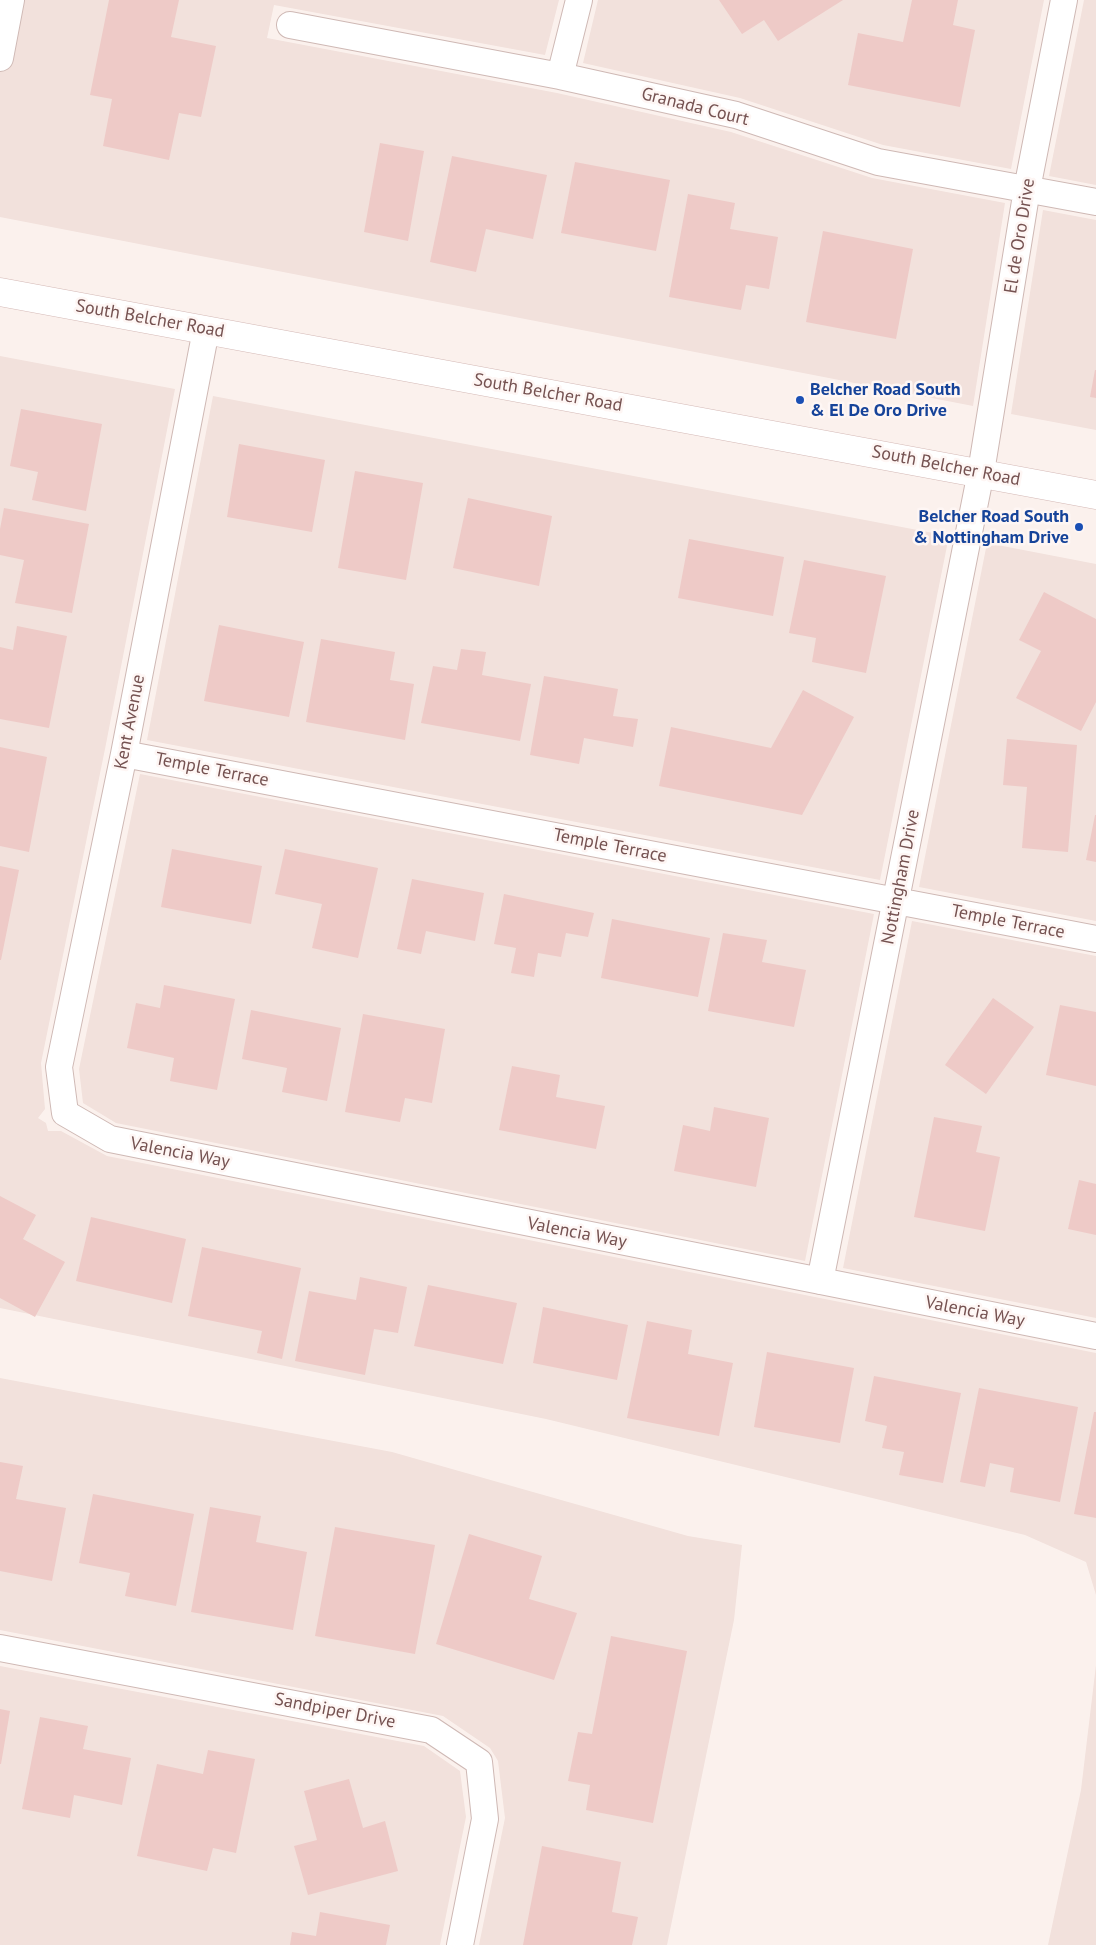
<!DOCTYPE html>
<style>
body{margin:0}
canvas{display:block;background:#fbf1ed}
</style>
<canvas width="1096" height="1945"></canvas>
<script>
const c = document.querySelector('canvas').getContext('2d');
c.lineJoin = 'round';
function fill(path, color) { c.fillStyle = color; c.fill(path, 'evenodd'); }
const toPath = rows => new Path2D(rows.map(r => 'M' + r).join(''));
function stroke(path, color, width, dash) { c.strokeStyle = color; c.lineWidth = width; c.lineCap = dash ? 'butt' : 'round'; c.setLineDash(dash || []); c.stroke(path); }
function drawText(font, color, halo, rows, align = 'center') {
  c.font = font + ' "PT Sans",sans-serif'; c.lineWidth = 5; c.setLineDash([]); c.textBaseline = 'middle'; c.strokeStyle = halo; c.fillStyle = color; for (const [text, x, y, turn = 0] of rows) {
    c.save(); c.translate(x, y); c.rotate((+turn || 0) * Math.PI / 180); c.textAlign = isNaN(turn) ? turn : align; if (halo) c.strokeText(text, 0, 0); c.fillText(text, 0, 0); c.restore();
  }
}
fill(toPath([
 [0,0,559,0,545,55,274,5,267,38,557,93,731,132,872,178,1005,203,973,406,0,217],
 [598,0,1044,0,1011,169,883,145,740,98,583,63],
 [1084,0,1096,0,1096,185,1049,176],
 [1043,210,1096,220,1096,430,1011,414],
 [0,356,175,389,105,749,41,1063,45,1109,38,1118,46,1123,48,1131,61,1131,107,1156,1096,1353,1096,1595,1086,1562,1025,1535,546,1419,0,1308],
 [213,396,949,536,880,880,147,740],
 [987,543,1096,564,1096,921,919,887],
 [140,774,874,914,805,1261,116,1123,83,1103,79,1069],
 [912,921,1096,956,1096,1318,843,1268],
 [0,1378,392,1452,688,1536,742,1545,734,1620,667,1945,479,1945,505,1818,498,1761,490,1748,443,1716,0,1630],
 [1096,1665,1096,1945,1048,1945,1081,1790],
 [0,1666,424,1746,460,1771,466,1817,440,1945,0,1945]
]), '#f2e1dc');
fill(toPath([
 [109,0,179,0,171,37,216,46,201,117,179,113,169,160,103,146,112,99,90,95],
 [719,0,843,0,778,41,764,20,742,34],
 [912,0,958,0,953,25,975,30,960,107,848,85,858,33,903,42],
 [380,143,424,151,408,241,364,232],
 [452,156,547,175,533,239,486,229,476,272,430,262],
 [575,162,670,180,656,251,561,233],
 [688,194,735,203,730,229,778,237,769,289,746,285,741,310,669,297],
 [823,231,913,249,896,339,806,322],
 [1095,370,1096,370,1096,398,1090,397],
 [21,409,102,424,86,511,32,500,38,472,10,466],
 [239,444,325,460,312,532,227,517],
 [355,471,423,483,406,580,338,568],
 [468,498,552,516,539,586,453,568],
 [4,508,89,524,72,613,15,603,24,560,0,555,0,529],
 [689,539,784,557,773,616,678,598],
 [804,560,886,576,866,673,812,662,816,638,789,633],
 [1044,592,1096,619,1096,702,1081,731,1016,698,1041,651,1019,640],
 [219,625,304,642,289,717,204,701],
 [17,626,67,636,49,728,0,719,0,647,13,650],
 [321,639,395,652,390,680,414,684,405,740,306,722],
 [461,649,486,652,482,675,531,684,520,741,421,723,433,666,457,670],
 [544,676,618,689,613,716,638,719,633,747,584,738,579,764,530,755],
 [803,690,854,717,802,815,659,786,671,727,771,748],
 [1007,739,1077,745,1068,852,1022,848,1027,787,1003,785],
 [0,747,47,757,29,852,0,846],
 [1095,815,1096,815,1096,862,1086,860],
 [172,849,262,866,251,924,161,907],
 [285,849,378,868,358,958,312,948,322,904,275,894],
 [0,866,19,870,1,960,0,960],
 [412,879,484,893,475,941,426,931,421,954,397,949],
 [504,894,594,913,588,937,566,933,561,957,538,953,534,977,511,973,516,948,494,944],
 [612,919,710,938,698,997,601,978],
 [723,933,767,940,762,962,806,970,794,1027,708,1011],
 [164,985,235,999,217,1090,170,1081,174,1058,127,1048,136,1003,160,1008],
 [993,998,1034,1027,986,1094,945,1065],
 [1060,1005,1096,1012,1096,1086,1046,1075],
 [251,1010,341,1028,327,1101,282,1092,287,1068,242,1059],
 [363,1014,445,1029,432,1103,405,1098,400,1122,345,1112],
 [512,1066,560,1075,556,1097,605,1106,596,1149,499,1130],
 [714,1107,769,1118,756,1187,674,1171,683,1125,710,1131],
 [934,1117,982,1126,976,1152,1000,1157,985,1231,914,1217],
 [1079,1180,1096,1184,1096,1235,1068,1229],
 [0,1196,36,1215,23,1239,65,1262,35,1317,0,1298],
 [91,1217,186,1239,172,1303,76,1281],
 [202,1247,301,1268,282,1359,257,1353,262,1331,188,1316],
 [360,1277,407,1287,398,1333,374,1329,365,1375,295,1361,309,1291,356,1300],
 [428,1285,517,1303,503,1364,414,1346],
 [543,1307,628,1325,617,1380,533,1363],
 [647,1321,692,1330,688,1354,733,1363,719,1436,627,1418],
 [767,1352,854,1368,840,1443,754,1427],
 [874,1376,961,1393,943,1483,899,1475,904,1452,882,1448,887,1426,865,1421],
 [979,1388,1078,1407,1060,1502,1010,1492,1014,1468,990,1463,985,1487,960,1482],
 [1094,1412,1096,1412,1096,1518,1074,1514],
 [0,1462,23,1466,16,1499,66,1508,52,1581,0,1571],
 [93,1494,194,1514,176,1606,125,1596,130,1573,79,1563],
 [210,1507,261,1516,256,1542,307,1552,293,1630,191,1612],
 [335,1527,435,1545,415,1654,315,1636],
 [469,1534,542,1556,529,1599,577,1613,554,1680,436,1644],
 [611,1636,687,1651,653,1823,586,1810,590,1785,568,1781,578,1732,592,1734],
 [0,1709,10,1711,1,1764,0,1764],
 [40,1717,88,1726,83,1749,131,1758,122,1805,74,1795,70,1818,22,1809],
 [208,1750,255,1759,236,1853,213,1848,207,1871,137,1856,157,1764,203,1774],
 [349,1779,363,1828,385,1821,398,1871,308,1895,294,1846,317,1840,304,1791],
 [542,1846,621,1862,612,1912,638,1917,632,1945,523,1945],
 [320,1912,390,1925,386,1945,290,1945,292,1932,316,1936]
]), '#eecac7');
const minor = toPath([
 [290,25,560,76,736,115,878,162,1096,202],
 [0,58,11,0],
 [560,76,579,0],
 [206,330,124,754,59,1067,65,1113,110,1139,1096,1336],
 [124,754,1096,939],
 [820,1281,981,472,1027,189,1064,0],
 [0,1648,431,1730,479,1762,485,1819,460,1945]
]);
const secondary = toPath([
 [0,292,1096,495]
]);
stroke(minor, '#cfb9b5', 28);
stroke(secondary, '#d4b9b6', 29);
stroke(minor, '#fff', 26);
stroke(secondary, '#fff', 28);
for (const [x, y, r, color] of [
 [800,400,5,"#1a4fb4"],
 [1079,527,5,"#1a4fb4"]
]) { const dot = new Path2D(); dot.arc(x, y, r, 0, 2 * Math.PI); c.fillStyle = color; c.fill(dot); stroke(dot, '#fef6f4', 2); }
drawText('18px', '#755251', '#fef6f4', [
 ["Granada Court",695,107,14],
 ["El de Oro Drive",1020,236,-81],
 ["South Belcher Road",150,319,10],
 ["South Belcher Road",548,393,10],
 ["South Belcher Road",946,466,11],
 ["Kent Avenue",130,722,-79],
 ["Temple Terrace",212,770,11],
 ["Temple Terrace",610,846,11],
 ["Nottingham Drive",901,877,-79],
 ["Temple Terrace",1008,922,11],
 ["Valencia Way",180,1153,11],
 ["Valencia Way",577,1233,11],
 ["Valencia Way",975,1312,11],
 ["Sandpiper Drive",335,1711,11]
]);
drawText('bold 18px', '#164399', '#fef6f4', [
 ["Belcher Road South",810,390],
 ["& El De Oro Drive",810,411],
 ["Belcher Road South",1069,517,"right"],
 ["& Nottingham Drive",1069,538,"right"]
], 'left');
</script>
